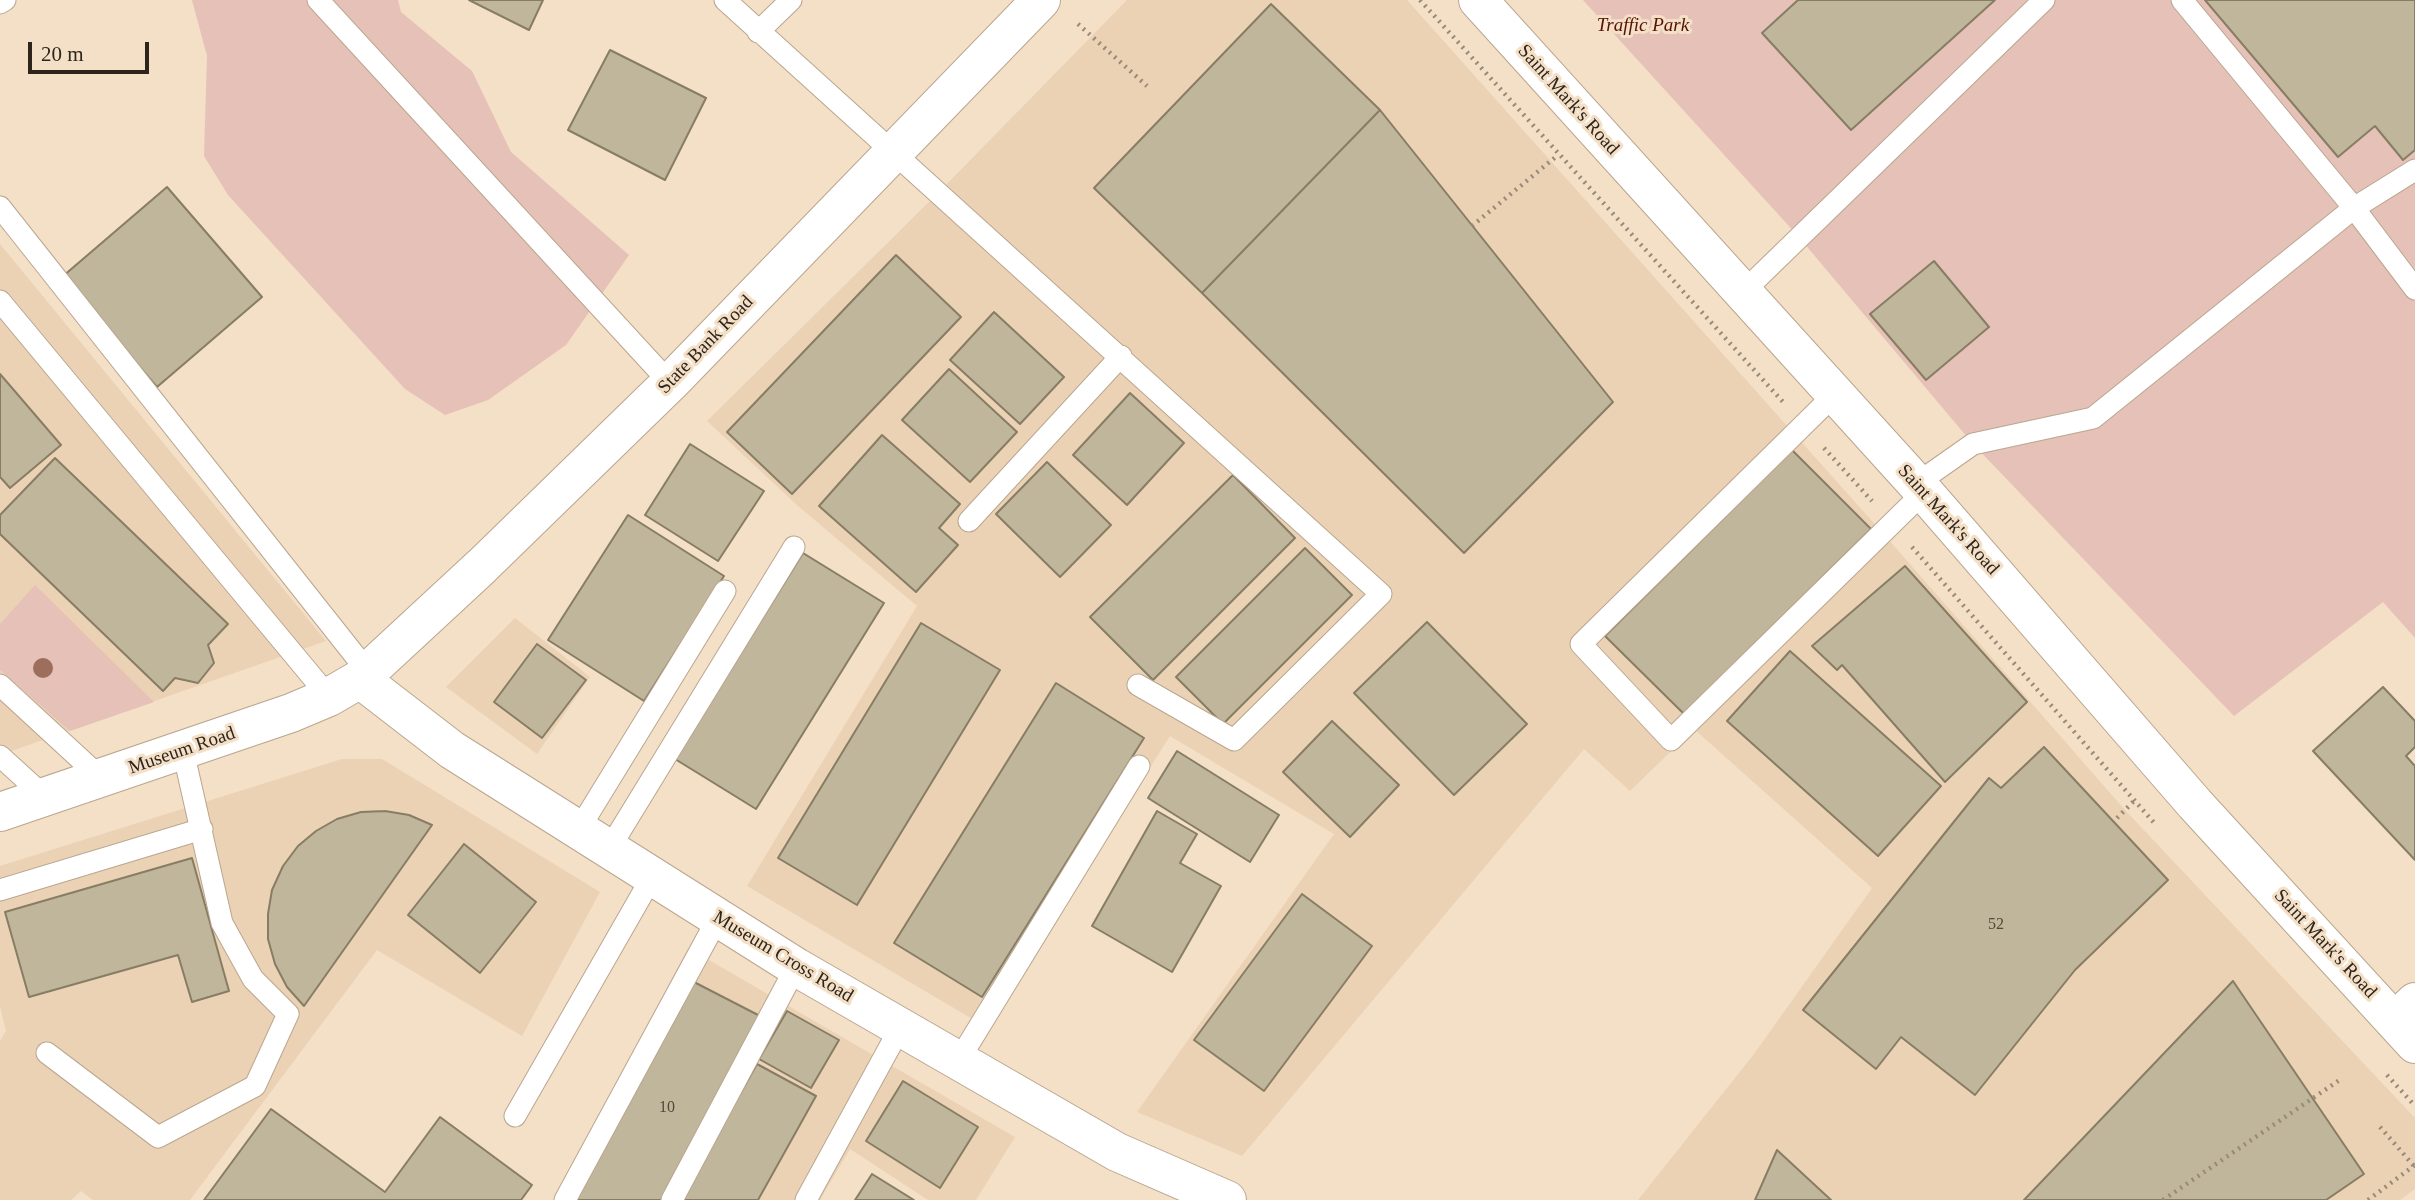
<!DOCTYPE html>
<style>
body{margin:0}
#map{position:relative;width:2415px;height:1200px;overflow:hidden;background:#f4dfc7;font-family:Georgia,serif}
canvas{display:block}
.scale{position:absolute;left:28px;top:42px;width:121px;height:32px;box-sizing:border-box;border:4px solid #2d251c;border-top:0;padding-left:9px;font-size:21px;line-height:24px;white-space:nowrap;color:#2d251c;-webkit-text-stroke:5px #f4dfc7;paint-order:stroke}
</style>
<div id="map">
<canvas width="2415" height="1200"></canvas>
<div class="scale">20 m</div>
</div>
<script>
const c = document.querySelector('canvas').getContext('2d');
c.lineJoin = 'round';
function fill(path, color) { c.fillStyle = color; c.fill(path, 'evenodd'); }
const toPath = rows => new Path2D(rows.map(r => 'M' + r).join(''));
function stroke(path, color, width, dash) { c.strokeStyle = color; c.lineWidth = width; c.lineCap = dash ? 'butt' : 'round'; c.setLineDash(dash || []); c.stroke(path); }
function drawText(font, color, halo, rows, align = 'center') {
  c.font = font + ' Georgia,serif'; c.lineWidth = 6; c.setLineDash([]); c.textBaseline = 'middle'; c.strokeStyle = halo; c.fillStyle = color; for (const [text, x, y, turn = 0] of rows) {
    c.save(); c.translate(x, y); c.rotate((+turn || 0) * Math.PI / 180); c.textAlign = isNaN(turn) ? turn : align; if (halo) c.strokeText(text, 0, 0); c.fillText(text, 0, 0); c.restore();
  }
}
fill(toPath([
 [1127,0,1407,0,1888,539,2125,810,2415,1118,2415,1189,2400,1200,1638,1200,1754,1054,1872,888,1694,729,1630,791,1584,749,1242,1156,1137,1112,1334,834,1170,736,986,1027,747,886,917,606,798,506,707,421,937,194],
 [0,244,326,641,0,755],
 [515,618,590,677,537,754,446,687],
 [342,759,382,759,600,892,522,1036,377,950,190,1200,93,1200,81,1191,71,1200,0,1200,0,1041,6,1031,0,1006,0,866],
 [688,948,1015,1137,976,1200,928,1200,850,1149,820,1200,554,1200]
]), '#ebd2b5');
fill(toPath([
 [192,0,398,0,401,12,472,71,511,152,629,255,566,345,488,400,445,415,405,389,228,195,204,156,207,56],
 [1583,0,2415,0,2415,638,2383,602,2234,716,1973,444,1798,236],
 [35,585,154,702,70,731,0,670,0,624]
]), '#e6c1b8');
const building = toPath([
 [469,0,543,0,529,30,469,0],
 [1798,0,1995,0,1851,130,1762,33,1798,0],
 [2205,0,2415,0,2415,150,2403,160,2375,126,2338,157,2205,0],
 [1271,4,1380,110,1202,293,1094,188,1271,4],
 [610,50,706,98,665,180,568,130,610,50],
 [1380,110,1613,402,1464,553,1202,293,1380,110],
 [167,187,262,297,157,387,62,277,167,187],
 [896,255,961,317,792,494,727,432,896,255],
 [1934,261,1989,327,1926,380,1870,314,1934,261],
 [994,312,1064,377,1020,424,950,360,994,312],
 [949,369,1017,432,970,482,902,420,949,369],
 [0,374,61,445,10,488,0,477,0,374],
 [1130,393,1184,443,1127,505,1073,455,1130,393],
 [882,435,960,504,939,528,958,545,916,592,819,506,882,435],
 [690,444,764,491,718,561,645,515,690,444],
 [1792,450,1871,529,1684,714,1605,636,1792,450],
 [55,458,228,624,208,645,214,663,198,683,175,678,163,691,0,534,0,515,55,458],
 [1047,462,1111,525,1060,577,996,514,1047,462],
 [1233,475,1295,538,1153,680,1090,617,1233,475],
 [628,515,724,576,644,701,548,640,628,515],
 [1305,548,1352,595,1223,724,1176,677,1305,548],
 [803,553,884,603,756,809,675,759,803,553],
 [1905,566,2027,702,1945,782,1842,665,1837,670,1812,646,1905,566],
 [1427,622,1527,724,1454,795,1354,693,1427,622],
 [921,623,1000,670,857,905,778,858,921,623],
 [537,644,586,680,542,738,494,702,537,644],
 [1790,651,1941,786,1878,856,1727,721,1790,651],
 [1056,683,1144,738,982,997,894,943,1056,683],
 [2383,687,2415,721,2415,747,2406,756,2415,766,2415,860,2313,751,2383,687],
 [1332,721,1399,785,1350,837,1283,772,1332,721],
 [2044,747,2168,880,2075,970,1975,1095,1901,1037,1876,1069,1803,1010,1989,778,2001,788,2044,747],
 [1177,751,1279,815,1250,862,1148,798,1177,751],
 [385,811,409,815,432,825,304,1006,287,987,275,964,268,939,268,914,272,890,283,866,298,846,316,831,337,819,361,812,385,811],
 [1157,811,1197,834,1180,863,1221,886,1172,972,1092,926,1157,811],
 [464,844,536,902,480,973,408,915,464,844],
 [192,858,229,991,192,1002,178,955,29,997,5,912,192,858],
 [1302,894,1372,946,1264,1091,1194,1040,1302,894],
 [692,981,760,1016,662,1200,575,1200,692,981],
 [2233,981,2364,1174,2326,1200,2024,1200,2233,981],
 [787,1011,839,1040,811,1088,759,1059,787,1011],
 [757,1064,816,1096,758,1200,680,1200,757,1064],
 [903,1081,978,1127,940,1188,866,1141,903,1081],
 [271,1109,385,1192,440,1117,532,1185,521,1200,204,1200,271,1109],
 [1777,1150,1831,1200,1755,1200,1777,1150],
 [872,1174,914,1200,855,1200,872,1174]
]);
fill(building, '#c0b69b');
stroke(building, '#877d64', 2);
const service = toPath([
 [318,0,670,383],
 [725,0,1381,594,1234,740,1138,685],
 [2182,0,2354,208,2415,289],
 [0,3,5,0],
 [758,32,791,0],
 [0,207,368,672],
 [1742,293,2044,0],
 [0,301,329,697],
 [1834,395,1581,644,1671,740,1924,492],
 [1916,484,1973,444,2093,418,2354,208,2415,170],
 [969,521,1121,356],
 [0,685,102,779],
 [0,756,45,797],
 [579,829,725,591],
 [609,849,794,547],
 [0,890,202,829],
 [47,1053,158,1137,255,1086,288,1014,253,979,222,923,183,751],
 [957,1063,1139,766],
 [515,1116,652,877],
 [565,1200,718,918],
 [672,1200,796,967],
 [806,1200,900,1028]
]);
const minor = toPath([
 [360,679,452,750,796,967,1117,1152,1227,1200],
 [2395,1021,2415,1002]
]);
const secondary = toPath([
 [1478,0,1924,492,2195,804,2415,1044],
 [0,812,291,713,329,697,360,679,482,566,670,383,1041,0]
]);
stroke(service, '#baa68f', 23);
stroke(minor, '#baa68f', 40);
stroke(secondary, '#baa68f', 40);
stroke(toPath([
 [1420,0,1783,402],
 [1078,24,1147,86],
 [1472,226,1558,155],
 [1824,448,1872,501],
 [1912,547,2156,825],
 [2117,818,2134,801],
 [2387,1075,2415,1106],
 [2380,1127,2414,1166],
 [2163,1200,2341,1079],
 [2368,1200,2415,1165]
]), '#988978', 4.5, [2, 5]);
stroke(service, '#fff', 21);
stroke(minor, '#fff', 38);
stroke(secondary, '#fff', 38);
c.fillStyle = '#9d6e5c';
for (const [x, y] of [
 [43,668]
]) { c.beginPath(); c.arc(x, y, 10, 0, 2 * Math.PI); c.fill(); }
drawText('16px', '#52493c', null, [
 ["52",1996,925],
 ["10",667,1108]
]);
drawText('italic 19px', '#561205', '#f4dfc7', [
 ["Traffic Park",1643,26]
]);
drawText('19px', '#2d251c', '#f4dfc7', [
 ["Saint Mark's Road",1568,100,48],
 ["State Bank Road",706,345,-46],
 ["Saint Mark's Road",1948,520,48],
 ["Museum Road",182,751,-19],
 ["Saint Mark's Road",2325,944,47],
 ["Museum Cross Road",783,957,31]
]);
</script>
